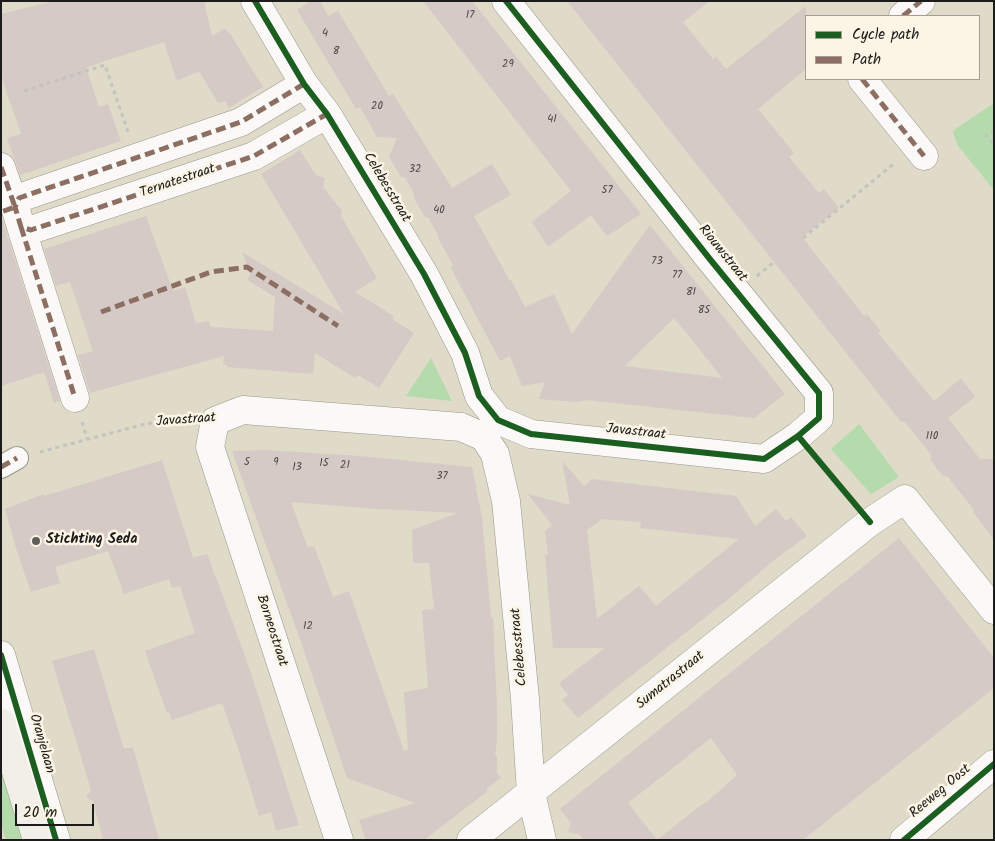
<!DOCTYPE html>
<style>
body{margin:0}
#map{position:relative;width:995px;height:841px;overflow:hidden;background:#e0dac8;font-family:Kalam,sans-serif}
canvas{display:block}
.frame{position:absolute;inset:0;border:2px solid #1c1c1c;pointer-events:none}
.legend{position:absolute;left:805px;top:15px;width:175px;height:65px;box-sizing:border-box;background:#fcf5e5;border:1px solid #a29e95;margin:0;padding:6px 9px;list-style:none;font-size:15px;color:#1c1c1c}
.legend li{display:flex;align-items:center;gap:10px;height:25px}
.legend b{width:25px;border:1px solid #a29e95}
.scale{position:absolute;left:15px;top:804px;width:79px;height:22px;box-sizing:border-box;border:2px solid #1c1c1c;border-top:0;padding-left:6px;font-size:15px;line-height:18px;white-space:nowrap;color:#1c1c1c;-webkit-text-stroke:4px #fcf5e5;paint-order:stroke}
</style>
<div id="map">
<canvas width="995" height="841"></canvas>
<div class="frame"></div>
<ul class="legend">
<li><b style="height:6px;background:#1b5e20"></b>Cycle path</li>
<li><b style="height:6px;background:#8d6e63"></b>Path</li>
</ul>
<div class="scale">20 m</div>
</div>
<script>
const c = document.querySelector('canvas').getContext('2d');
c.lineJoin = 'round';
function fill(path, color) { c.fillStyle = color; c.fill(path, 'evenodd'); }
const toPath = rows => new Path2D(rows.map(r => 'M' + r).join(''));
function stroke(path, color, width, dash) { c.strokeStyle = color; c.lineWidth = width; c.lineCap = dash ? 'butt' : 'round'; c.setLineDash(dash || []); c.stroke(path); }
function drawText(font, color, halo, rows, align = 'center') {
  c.font = font + ' Kalam,sans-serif'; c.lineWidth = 5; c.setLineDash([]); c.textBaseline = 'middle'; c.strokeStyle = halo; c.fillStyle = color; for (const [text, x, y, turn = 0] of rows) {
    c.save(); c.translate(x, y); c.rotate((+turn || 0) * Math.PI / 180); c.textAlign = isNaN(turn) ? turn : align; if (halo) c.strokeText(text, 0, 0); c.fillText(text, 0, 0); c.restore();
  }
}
fill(toPath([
 [994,103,994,190,958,146,953,133,954,130],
 [431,358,452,401,406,396],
 [859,424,899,477,871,494,831,449],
 [1,762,25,840,6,840,1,825]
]), '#b5dbac');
fill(toPath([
 [54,1,204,1,212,36,225,28,228,33,229,32,263,87,229,108,225,101,218,103,199,71,177,81,164,42,102,62,86,68,99,107,108,104,121,141,20,175,7,138,21,134,1,76,1,14],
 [311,1,320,1,328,16,338,11,389,96,393,94,452,188,492,164,511,195,474,216,510,281,511,280,525,307,554,294,572,334,650,225,785,394,754,418,586,400,577,402,539,399,545,382,522,386,510,356,500,361,451,268,453,265,438,238,438,235,428,217,425,217,420,209,414,198,414,194,410,186,404,177,401,177,389,157,397,138,377,137,360,107,356,109,297,10],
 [674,318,689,336,722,378,625,366],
 [423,1,472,1,641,214,607,236,591,215,548,247,532,222,571,191],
 [567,1,710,1,683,22,713,59,716,57,726,69,806,6,806,69,758,109,794,153,789,157,819,193,824,189,839,208,802,237,864,316,867,314,881,331,878,333,934,401,961,378,975,397,948,418,980,459,994,459,994,540,973,512,974,510,947,476,943,476,930,460,932,456,905,422,901,422],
 [300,150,316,175,325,178,323,187,342,211,341,216,377,278,355,292,394,316,392,319,414,333,379,388,358,375,355,378,315,353,313,374,227,367,227,365,223,365,224,356,90,393,78,355,93,351,70,282,56,286,44,249,146,216,173,291,185,287,196,323,209,321,211,327,273,331,275,297,247,280,250,274,242,252,344,314,261,174],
 [3,220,6,232,60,401,54,403,44,372,1,386,1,221],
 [266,450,360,456,472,467,482,518,491,617,493,617,497,709,497,741,495,754,497,757,497,773,501,778,486,789,488,791,424,840,366,840,359,820,415,803,347,778,301,642,232,451],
 [291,502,379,509,458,513,412,530,413,563,429,563,434,609,422,610,428,688,404,692,408,750,404,751,349,591,333,597,314,546,308,548],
 [162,460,193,558,207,554,228,610,250,670,299,825,276,831,271,812,259,816,238,748,222,703,172,720,169,712,167,713,145,651,195,633,180,586,172,588,169,579,124,594,108,551,55,567,60,583,31,592,16,548,5,509,44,494,44,496],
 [562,461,584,486,592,479,736,496,755,526,776,509,786,521,791,517,807,536,778,557,727,600,578,718,562,700,568,695,559,683,605,648,553,648,545,555,548,555,545,531,552,525,528,494,570,505],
 [602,519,641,522,640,528,739,539,656,606,639,586,597,619,587,530],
 [899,538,994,658,994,688,803,840,584,840,579,834,568,832,571,823,560,809],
 [711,738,737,775,706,803,705,802,657,840,628,803],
 [94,649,124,749,133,747,159,840,103,840,93,801,86,797,91,790,52,661]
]), '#d5cac6');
const pedestrian = toPath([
 [1,467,17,458]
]);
const minor = toPath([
 [255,1,304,84,327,114,424,274,465,353,479,396,498,420,531,434,764,459,798,436,819,418,819,393,709,258,506,1],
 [903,16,921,1],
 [862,79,924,156],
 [304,84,241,122,19,198,15,207,21,227,31,230,254,156,327,114],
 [1,167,15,207],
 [21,227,75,398],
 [1,655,56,840],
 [339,840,210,447,215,421,243,410,461,427,484,437,495,454,506,501,525,699,531,793,542,840],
 [471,840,870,522,905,499,994,610]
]);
const tertiary = toPath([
 [904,840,994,764]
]);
const secondary = toPath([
 [1,722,37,840]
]);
stroke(pedestrian, '#99968b', 24);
stroke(minor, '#99968b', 29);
stroke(tertiary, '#99968b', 29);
stroke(secondary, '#99968b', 29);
stroke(toPath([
 [24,91,105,65,128,132],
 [994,130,986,136,994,145],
 [803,238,896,162],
 [757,276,774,262],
 [82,422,87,439],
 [40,452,145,424,190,418]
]), '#c4c3bf', 3, [4, 4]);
stroke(pedestrian, '#faf9f7', 22);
stroke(minor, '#faf9f7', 28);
stroke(tertiary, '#faf9f7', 28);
stroke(secondary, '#f2efe8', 28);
stroke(toPath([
 [903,16,921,1],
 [862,79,924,156],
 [304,84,241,122,19,198,15,207,21,227,31,230,254,156,327,114],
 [1,167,15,207,1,212],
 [21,227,75,398],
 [101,312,211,272,247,267,338,326],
 [1,467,17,458]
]), '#8d6e63', 5, [10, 5]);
stroke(toPath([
 [255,1,304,84,327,114,424,274,465,353,479,396,498,420,531,434,764,459,798,436,819,418,819,393,709,258,506,1],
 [798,436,870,522],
 [1,655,56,840],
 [904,840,994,764]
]), '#1b5e20', 6);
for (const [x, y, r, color] of [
 [36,541,5,"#615e58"]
]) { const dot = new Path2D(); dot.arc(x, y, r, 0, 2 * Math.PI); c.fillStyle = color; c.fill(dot); stroke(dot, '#fcf5e5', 2); }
drawText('11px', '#4a4846', null, [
 ["17",470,16],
 ["4",325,34],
 ["8",336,52],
 ["29",508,65],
 ["20",377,107],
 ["41",552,120],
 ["32",415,170],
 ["57",607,191],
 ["40",439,211],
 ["73",657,262],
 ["77",677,276],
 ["81",691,293],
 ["85",704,311],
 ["110",932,437],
 ["5",247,463],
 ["9",276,463],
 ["15",324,464],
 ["21",345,466],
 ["13",297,468],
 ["37",442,477],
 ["12",308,627]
]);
drawText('14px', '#1c1c1c', '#fcf5e5', [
 ["Ternatestraat",178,182,-19],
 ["Celebesstraat",386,188,59],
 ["Riouwstraat",722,254,51],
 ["Javastraat",186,421,-4],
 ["Javastraat",636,433,6],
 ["Borneostraat",271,631,72],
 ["Celebesstraat",520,647,-95],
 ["Sumatrastraat",671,681,-39],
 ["Oranjelaan",41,744,74],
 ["Reeweg Oost",941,792,-40]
]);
drawText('bold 14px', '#1c1c1c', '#fcf5e5', [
 ["Stichting Seda",46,541]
], 'left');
</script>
